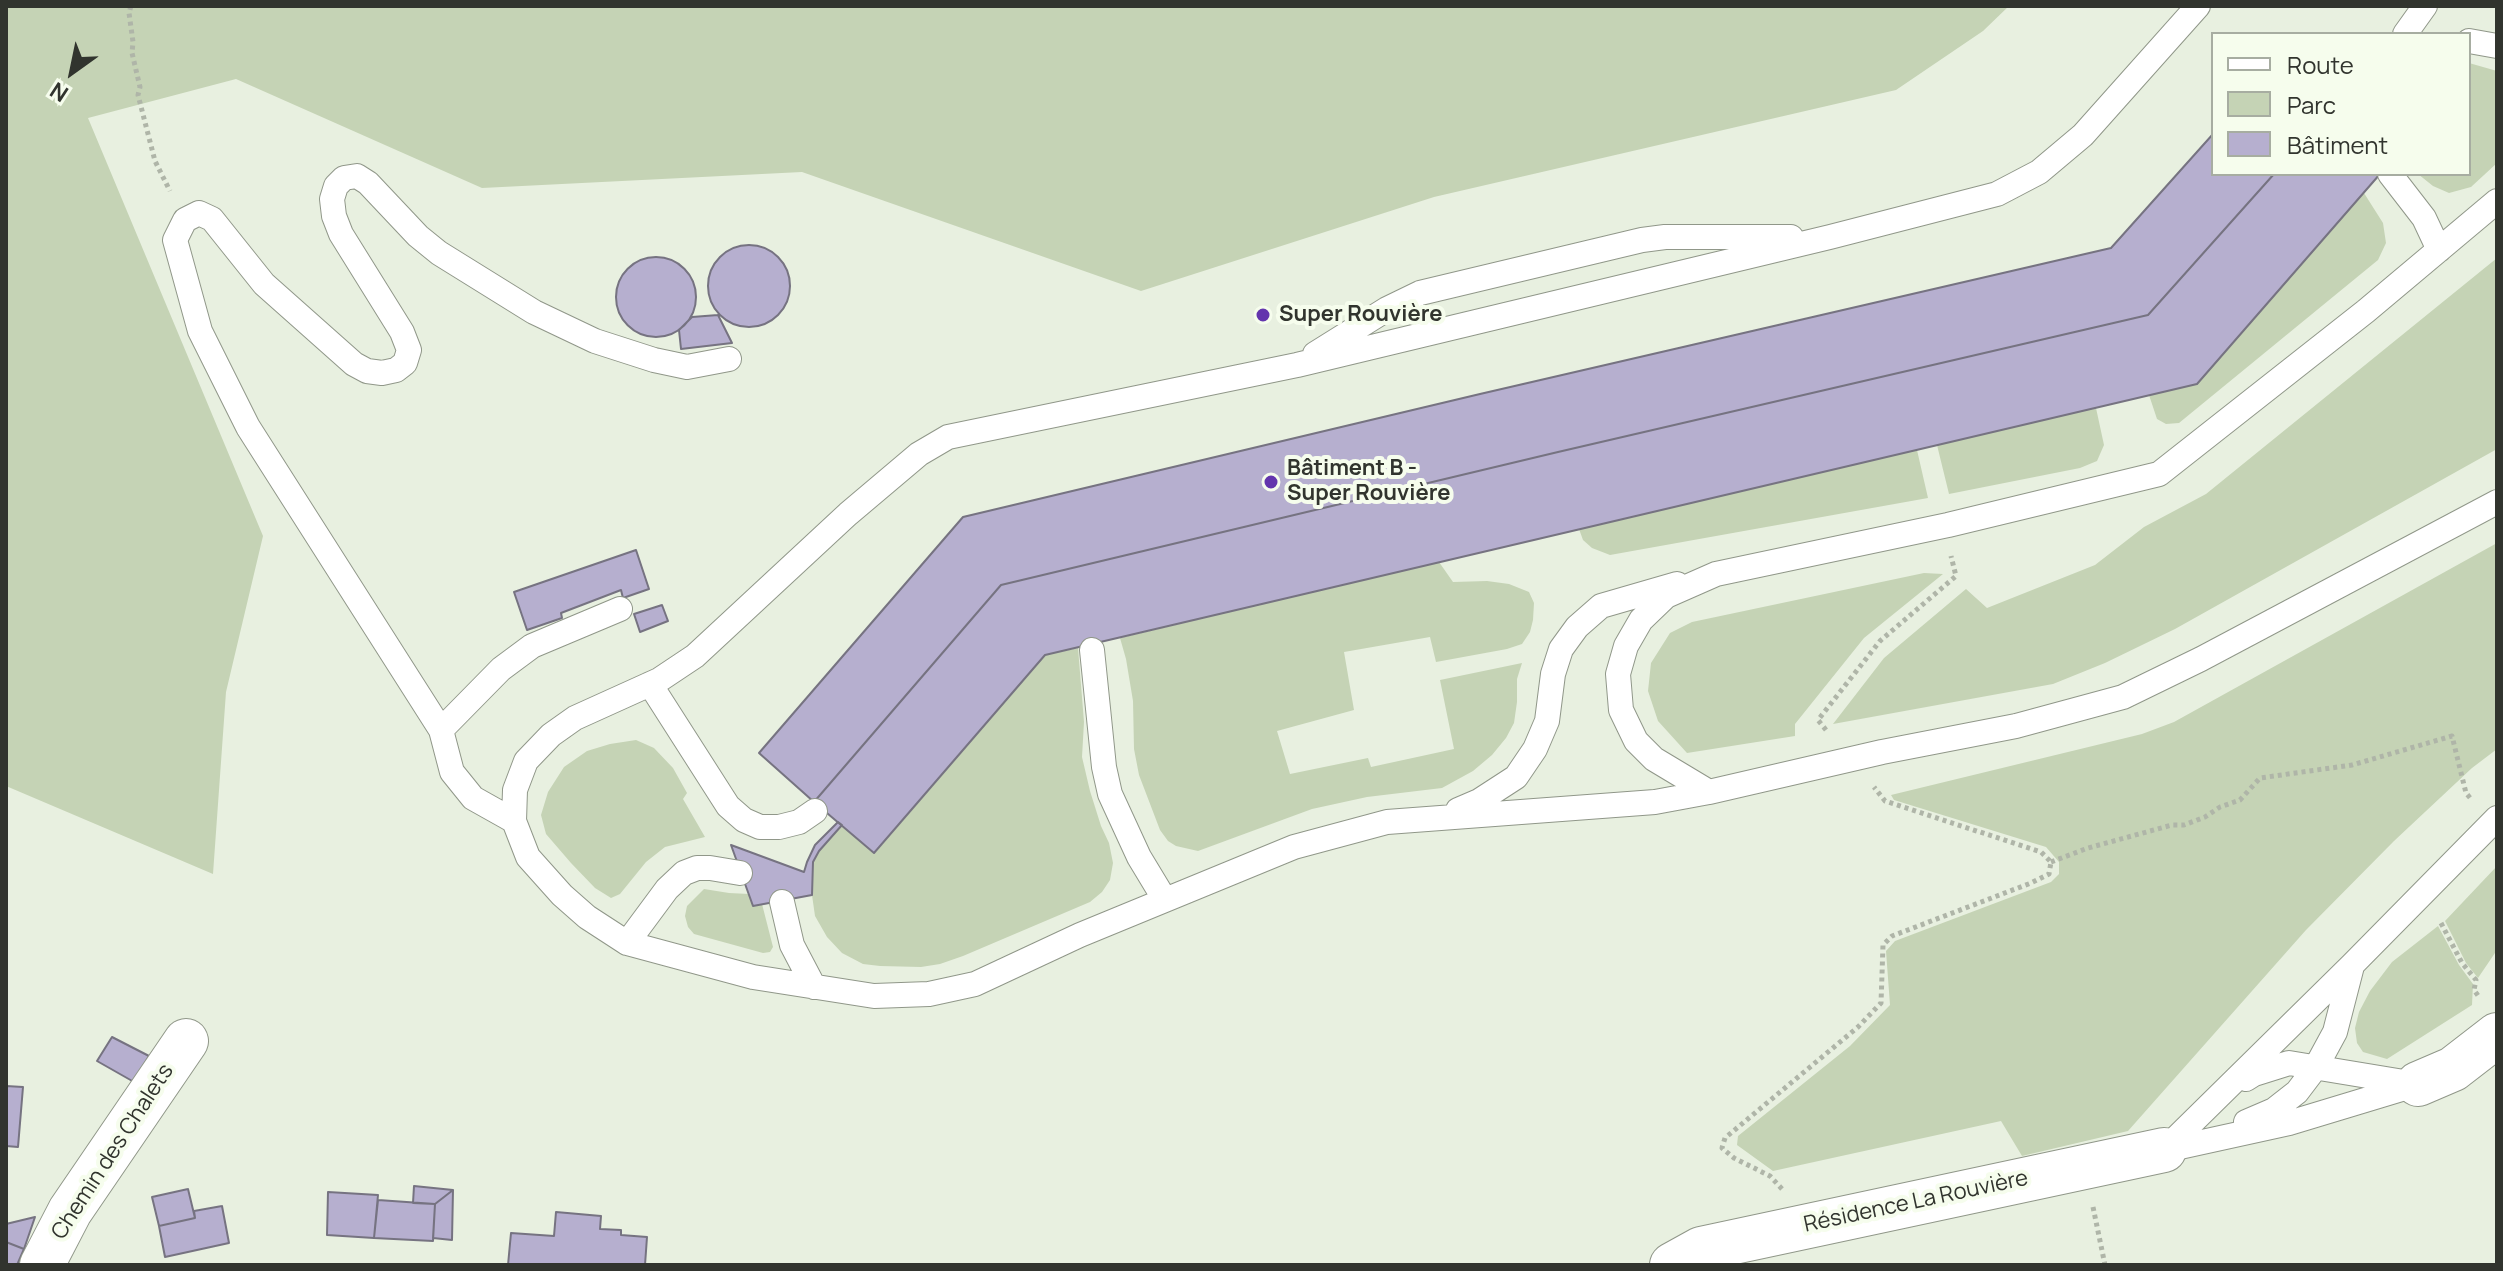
<!DOCTYPE html>
<meta charset="utf-8">
<style>
body{margin:0}
#map{position:relative;width:2503px;height:1271px;overflow:hidden;background:#e8f0e0;font-family:Manrope,sans-serif}
canvas{display:block}
.frame{position:absolute;inset:0;border:8px solid #31342e;pointer-events:none}
.legend{position:absolute;left:2211px;top:32px;width:260px;height:144px;box-sizing:border-box;background:#f6fded;border:2px solid #a7ada1;margin:0;padding:10px 14px;list-style:none;font-size:24px;color:#31342e}
.legend li{display:flex;align-items:center;gap:16px;height:40px}
.legend b{width:40px;border:2px solid #a7ada1}
.north{position:absolute;left:32px;top:32px;width:80px;height:80px;-webkit-text-stroke:6px #f6fded;paint-order:stroke;rotate:213deg;font-size:22px;font-weight:700;line-height:32px;text-align:center;color:#31342e}
.north::after{content:'';display:block;margin:auto;width:28px;height:36px;background:#31342e;clip-path:polygon(50% 0,100% 100%,50% 72%,0 100%)}
</style>
<div id="map">
<canvas width="2503" height="1271"></canvas>
<div class="frame"></div>
<ul class="legend">
<li><b style="height:10px;background:#fff"></b>Route</li>
<li><b style="height:22px;background:#c5d3b5"></b>Parc</li>
<li><b style="height:22px;background:#b6afcf"></b>Bâtiment</li>
</ul>
<div class="north">N</div>
</div>
<script>
const c = document.querySelector('canvas').getContext('2d');
c.lineJoin = 'round';
function fill(path, color) { c.fillStyle = color; c.fill(path, 'evenodd'); }
const toPath = rows => new Path2D(rows.map(r => 'M' + r).join(''));
function stroke(path, color, width, dash) { c.strokeStyle = color; c.lineWidth = width; c.lineCap = dash ? 'butt' : 'round'; c.setLineDash(dash || []); c.stroke(path); }
function drawText(font, color, halo, rows, align = 'center') {
  c.font = font + ' Manrope,sans-serif'; c.lineWidth = 8; c.setLineDash([]); c.textBaseline = 'middle'; c.strokeStyle = halo; c.fillStyle = color; for (const [text, x, y, turn = 0] of rows) {
    c.save(); c.translate(x, y); c.rotate((+turn || 0) * Math.PI / 180); c.textAlign = isNaN(turn) ? turn : align; if (halo) c.strokeText(text, 0, 0); c.fillText(text, 0, 0); c.restore();
  }
}
fill(toPath([
 [6,6,2009,6,1983,31,1896,90,1434,197,1141,291,802,172,482,188,236,79,88,118,263,536,226,692,213,874,6,786],
 [2469,63,2497,71,2497,163,2471,187,2449,193,2433,186,2418,174,2469,174],
 [2364,193,2383,223,2386,243,2378,260,2179,423,2166,424,2157,419,2149,395],
 [2497,258,2497,449,2175,629,2105,663,2053,684,1833,724,1884,658,1966,589,1987,608,2095,565,2144,527,2206,494],
 [2096,408,2104,445,2097,461,2080,468,1949,494,1937,445],
 [1917,450,1928,498,1610,555,1592,548,1583,540,1579,529],
 [2497,543,2497,749,2472,768,2394,841,2306,930,2128,1131,2022,1156,2001,1121,1773,1171,1737,1145,1738,1136,1850,1046,1890,1005,1886,951,1895,941,2051,882,2059,874,2059,862,2046,847,1894,800,1891,795,2142,734,2174,722],
 [1439,562,1453,582,1487,581,1509,584,1529,592,1534,603,1533,620,1530,632,1522,644,1507,649,1436,662,1430,637,1344,652,1354,710,1277,731,1290,774,1368,758,1371,767,1454,749,1440,680,1522,663,1517,679,1517,702,1514,723,1506,738,1492,755,1473,771,1442,788,1367,797,1312,809,1198,851,1176,846,1168,841,1160,830,1139,775,1134,749,1133,701,1126,659,1120,638],
 [1924,573,1943,574,1864,638,1795,724,1795,736,1687,753,1658,721,1648,691,1651,663,1670,633,1692,622],
 [1078,648,1084,722,1082,757,1090,791,1101,826,1109,843,1113,863,1110,880,1102,892,1090,902,963,956,940,964,921,967,880,966,863,964,842,953,827,937,815,916,812,895,813,863,819,851,842,825,875,853,1045,655],
 [636,740,654,748,673,768,687,793,683,799,705,837,665,847,646,862,620,894,611,898,595,888,571,863,546,834,541,815,548,792,564,767,587,751,610,744],
 [2497,866,2497,950,2478,978,2466,963,2445,921],
 [704,889,729,893,749,894,762,904,773,947,770,952,763,953,694,934,688,927,685,916,687,906],
 [2438,926,2459,965,2473,984,2472,1005,2387,1059,2363,1052,2357,1043,2355,1028,2359,1012,2370,991,2392,962]
]), '#c5d3b5');
const building = toPath([
 [2213,134,2213,174,2274,174,2148,315,1558,452,1001,585,814,802,759,753,963,517,1480,394,2111,248,2213,134],
 [2274,174,2380,174,2197,384,1045,655,874,853,814,802,1001,585,1558,452,2148,315,2274,174],
 '708 286a41 41 0 1 1 82 0a41 41 0 1 1-82 0Z',
 '616 297a40 40 0 1 1 80 0a40 40 0 1 1-80 0Z',
 [718,315,732,343,681,349,679,330,692,317,718,315],
 [636,550,649,589,623,598,621,590,561,613,562,618,527,630,514,592,636,550],
 [662,605,668,621,640,632,634,614,662,605],
 [838,822,842,825,819,851,813,862,812,895,753,906,731,845,804,872,807,862,815,845,838,822],
 [112,1037,149,1056,134,1082,97,1061,112,1037],
 [6,1086,23,1087,18,1147,6,1146,6,1086],
 [414,1186,453,1190,435,1204,413,1203,414,1186],
 [188,1189,195,1218,159,1226,152,1197,188,1189],
 [453,1190,452,1240,433,1238,435,1204,453,1190],
 [328,1192,378,1195,374,1238,327,1235,328,1192],
 [378,1200,435,1204,433,1241,374,1238,378,1200],
 [222,1206,229,1243,165,1257,159,1226,195,1218,194,1211,222,1206],
 [556,1212,601,1216,600,1229,621,1230,621,1235,647,1237,645,1265,508,1265,511,1233,554,1236,556,1212],
 [35,1217,24,1249,6,1242,6,1224,35,1217],
 [6,1242,24,1249,17,1265,6,1265,6,1242]
]);
fill(building, '#b6afcf');
stroke(building, '#767381', 2);
const service = toPath([
 [2198,6,2083,135,2039,172,1997,194,1830,237,1297,365,948,437,919,454,848,514,695,656,659,680,575,718,551,735,526,761,515,790,514,821,528,857,562,895,587,917,627,943,753,977,874,996,929,994,975,984,1080,935,1294,847,1387,822,1655,802,1709,792,1654,759,1636,741,1621,710,1618,674,1626,646,1641,620,1666,596,1716,574,1948,525,2159,474,2366,311,2497,201],
 [2405,34,2425,6],
 [2469,41,2497,46],
 [2390,174,2424,218,2439,250],
 [1315,354,1387,309,1420,293,1642,240,1665,237,1791,237],
 [1092,650,1104,767,1110,794,1139,857,1165,900],
 [650,684,728,806,744,820,760,827,779,827,799,822,815,811],
 [441,730,248,427,200,331,175,240,185,220,199,213,212,219,264,284,354,364,367,371,382,373,396,370,405,363,409,350,402,332,341,234,334,216,332,199,336,186,344,178,357,176,368,183,418,236,439,253,534,312,595,341,654,360,687,367,729,359],
 [1709,792,1882,752,2016,726,2123,697,2201,659,2497,502],
 [1458,810,1479,801,1516,777,1535,749,1547,721,1553,674,1561,649,1577,627,1601,606,1677,584],
 [514,821,473,798,452,772,441,730,501,669,532,646,620,609],
 [782,902,792,945,814,987],
 [627,943,667,889,684,873,697,868,710,868,740,873],
 [2246,1079,2254,1074,2289,1063,2416,1084],
 [2246,1122,2274,1110,2297,1092,2316,1067,2335,1032,2352,966],
 [2164,1150,2352,965,2497,818],
 [2166,1150,2289,1123,2418,1084]
]);
const minor = toPath([
 [2418,1084,2453,1069,2497,1035],
 [42,1265,70,1211,186,1041],
 [1672,1265,1701,1249,2164,1150]
]);
stroke(service, '#909789', 26);
stroke(minor, '#909789', 46);
stroke(toPath([
 [131,6,129,13,133,42,132,53,140,87,138,95,155,161,170,191],
 [1826,730,1818,720,1880,641,1956,576,1951,556],
 [2051,862,2088,848,2172,825,2184,825,2205,817,2220,807,2240,800,2260,778,2352,765,2452,736,2466,793,2471,799],
 [2441,923,2462,963,2476,980,2474,990,2479,997],
 [1782,1189,1770,1176,1734,1158,1722,1148,1725,1138,1858,1027,1881,1003,1883,945,1892,936,2031,883,2049,874,2051,862,2041,852,1885,801,1874,787],
 [2093,1207,2105,1265]
]), '#afb5a8', 5, [4, 4]);
stroke(service, '#fff', 24);
stroke(minor, '#fff', 44);
for (const [x, y, r, color] of [
 [1263,315,8,"#6335ad"],
 [1271,482,8,"#6335ad"]
]) { const dot = new Path2D(); dot.arc(x, y, r, 0, 2 * Math.PI); c.fillStyle = color; c.fill(dot); stroke(dot, '#f6fded', 3); }
drawText('bold 22px', '#31342e', '#f6fded', [
 ["Super Rouvière",1279,315],
 ["Bâtiment B -",1287,469],
 ["Super Rouvière",1287,494]
], 'left');
drawText('22px', '#31342e', '#f6fded', [
 ["Chemin des Chalets",113,1152,-57],
 ["Résidence La Rouvière",1916,1202,-12]
]);
</script>
